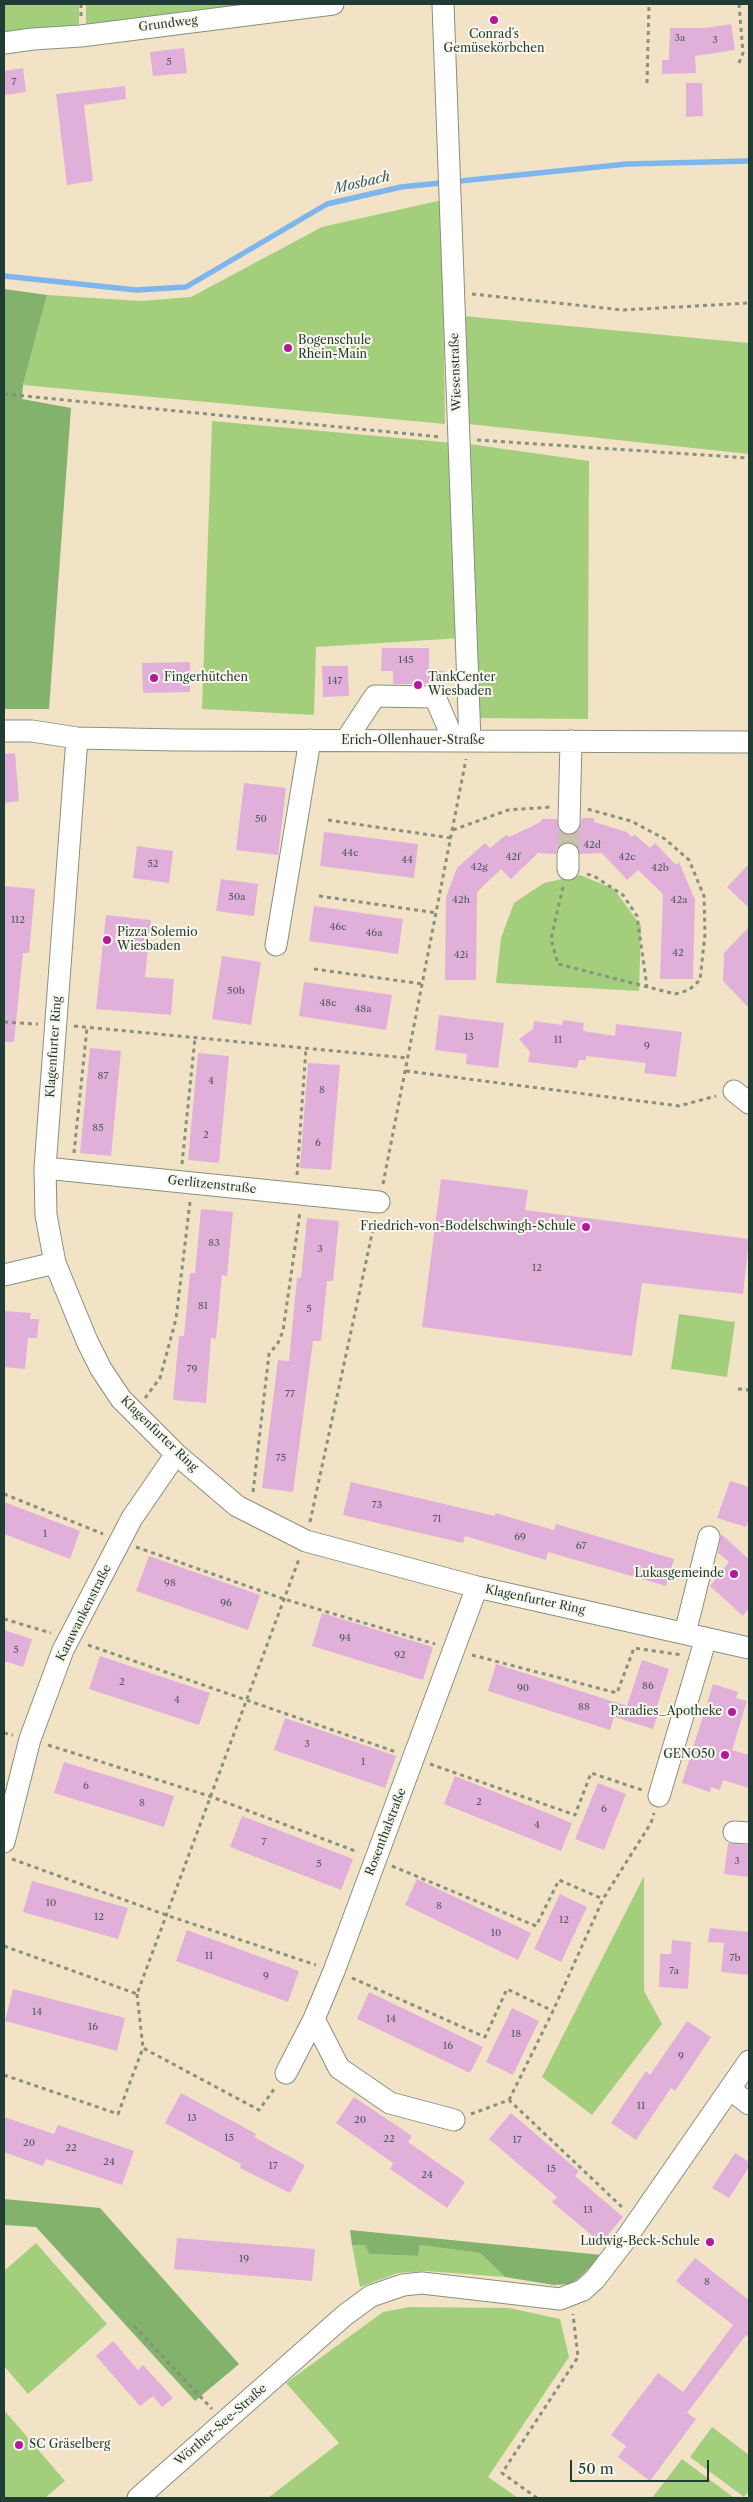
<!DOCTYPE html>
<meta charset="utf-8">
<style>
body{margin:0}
#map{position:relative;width:753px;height:2502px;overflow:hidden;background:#f2e3c7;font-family:"Libre Caslon Text",serif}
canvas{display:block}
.frame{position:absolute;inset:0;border:5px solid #1f3d34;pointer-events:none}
.scale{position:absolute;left:570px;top:2460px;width:139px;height:22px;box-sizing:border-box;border:2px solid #1f3d34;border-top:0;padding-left:6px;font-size:15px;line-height:18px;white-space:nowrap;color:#1f3d34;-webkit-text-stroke:4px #fbf7ec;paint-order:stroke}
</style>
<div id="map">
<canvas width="753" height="2502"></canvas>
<div class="frame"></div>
<div class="scale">50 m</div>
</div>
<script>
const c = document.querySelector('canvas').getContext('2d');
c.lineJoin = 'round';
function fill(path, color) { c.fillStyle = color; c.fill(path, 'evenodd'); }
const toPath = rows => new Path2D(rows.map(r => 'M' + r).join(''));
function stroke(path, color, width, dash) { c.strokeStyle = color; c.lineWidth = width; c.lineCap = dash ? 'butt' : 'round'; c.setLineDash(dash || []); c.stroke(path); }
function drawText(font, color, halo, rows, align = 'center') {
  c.font = font + ' "Libre Caslon Text",serif'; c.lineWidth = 4; c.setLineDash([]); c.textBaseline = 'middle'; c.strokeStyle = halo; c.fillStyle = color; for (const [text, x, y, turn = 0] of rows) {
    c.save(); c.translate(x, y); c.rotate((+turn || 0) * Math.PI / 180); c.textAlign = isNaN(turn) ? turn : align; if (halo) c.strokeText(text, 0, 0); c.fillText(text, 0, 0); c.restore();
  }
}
fill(toPath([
 [4,4,79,4,79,26,4,35],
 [86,4,290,4,86,28],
 [442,200,445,424,23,385,47,295,141,301,191,297,322,227],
 [463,316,749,343,749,454,468,424],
 [212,421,454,443,462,638,316,647,314,715,202,709],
 [469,444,589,461,588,719,476,718],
 [580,875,614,889,641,926,639,991,496,983,501,938,514,903,544,883],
 [679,1314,735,1322,727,1377,671,1369],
 [644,1876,644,1991,662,2024,592,2115,542,2077],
 [36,2243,107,2324,28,2394,4,2366,4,2271],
 [352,2245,365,2245,369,2254,418,2256,420,2245,480,2253,505,2277,426,2271,398,2273,360,2287],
 [409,2307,509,2308,560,2319,569,2357,488,2477,518,2498,268,2498,339,2443,286,2383,383,2312],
 [4,2410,65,2481,45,2498,4,2498],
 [712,2427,749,2455,749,2491,744,2497,690,2457],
 [682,2459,733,2497,732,2498,652,2498]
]), '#a3cf7c');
fill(toPath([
 [4,289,47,295,23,385,22,399,71,408,49,709,4,709],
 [4,2199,100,2208,239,2364,195,2401,36,2227,4,2225],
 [350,2230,602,2255,579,2278,570,2284,554,2285,505,2277,480,2253,420,2245,418,2256,369,2254,365,2245,352,2245]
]), '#82b26c');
stroke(toPath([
 [4,276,136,290,186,287,327,204,401,187,627,164,749,161]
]), '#7eb5ed', 5.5);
fill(toPath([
 [731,24,735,50,695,56,696,73,662,74,662,60,669,60,670,28,705,28],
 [184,48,187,73,153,76,150,52],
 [23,68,26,92,4,95,4,71],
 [686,83,702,83,703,116,686,117],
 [125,86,126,99,84,105,93,181,67,185,56,94],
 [382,648,429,648,429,671,444,671,444,689,435,684,393,684,393,671,381,671],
 [190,662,190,692,143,693,142,663],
 [322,666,348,666,349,696,323,697],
 [15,753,19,801,4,803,4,754],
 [244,783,286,788,278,855,236,850],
 [582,818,594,818,594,822,627,832,632,837,634,834,650,848,655,843,676,865,679,862,695,900,693,979,660,979,663,894,638,870,627,880,602,853,580,854,575,843,568,842,557,847,556,854,538,853,511,879,501,869,477,892,476,980,445,980,446,897,457,868,485,843,490,848,506,835,509,837,541,822,541,819,557,819,558,829,569,835,579,830],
 [324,832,418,844,414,878,320,866],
 [137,846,173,851,169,883,133,878],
 [749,864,749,908,727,887],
 [221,879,258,884,254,916,216,911],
 [4,886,35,889,29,953,23,953,14,1042,4,1042],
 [314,906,403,919,398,954,309,941],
 [106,915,151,920,145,977,174,979,171,1015,96,1009],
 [749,927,749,1008,723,981,724,953],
 [222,956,261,962,251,1025,212,1019],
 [304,982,392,995,386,1030,299,1016],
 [439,1015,504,1023,498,1068,466,1064,467,1054,435,1050],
 [563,1020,584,1023,583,1031,615,1036,616,1024,682,1032,676,1077,644,1073,646,1063,586,1056,586,1060,579,1060,577,1068,528,1062,530,1052,519,1039,533,1029,534,1021,562,1025],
 [90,1048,121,1051,111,1156,80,1153],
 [198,1053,229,1056,219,1163,188,1160],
 [308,1063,340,1065,331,1170,300,1168],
 [441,1179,528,1190,525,1210,749,1239,743,1294,642,1283,632,1356,422,1327],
 [201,1209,233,1212,227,1276,222,1275,216,1339,211,1338,206,1403,173,1400,179,1336,184,1336,190,1273,195,1273],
 [307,1218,339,1221,333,1281,327,1281,321,1341,313,1341,293,1492,262,1488,278,1360,289,1361,297,1278,301,1278],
 [4,1311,31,1313,30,1319,39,1319,37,1338,28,1338,25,1369,4,1367],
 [730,1481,749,1487,749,1518,746,1527,717,1518],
 [351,1482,495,1516,495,1513,554,1530,556,1524,674,1559,666,1586,548,1552,546,1560,465,1536,463,1543,343,1515],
 [4,1502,80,1531,70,1559,4,1534],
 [721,1534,749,1559,749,1608,743,1616,710,1586,729,1562,718,1553],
 [149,1556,260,1595,248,1630,136,1591],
 [322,1613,433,1647,423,1680,312,1646],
 [4,1630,32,1639,23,1667,4,1661],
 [100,1656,210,1693,199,1725,89,1689],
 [642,1660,669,1669,654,1716,657,1717,653,1729,614,1717,610,1730,488,1691,496,1664,627,1706],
 [713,1684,738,1692,736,1698,747,1701,732,1750,749,1755,749,1788,723,1780,720,1790,711,1787,710,1792,682,1783],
 [285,1718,396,1756,385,1788,274,1750],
 [64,1762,174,1796,164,1827,54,1793],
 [455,1776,572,1823,561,1851,444,1804],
 [598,1783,626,1794,604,1850,575,1839],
 [242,1816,353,1859,341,1890,230,1847],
 [728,1843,749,1845,749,1877,724,1874],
 [417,1879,531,1933,518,1960,405,1905],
 [32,1881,128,1908,118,1939,23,1912],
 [560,1894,587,1907,561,1962,534,1949],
 [710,1928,749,1932,749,1975,721,1972,724,1943,708,1942],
 [187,1930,299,1971,288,2002,176,1961],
 [672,1940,691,1942,688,1989,659,1987,660,1954,671,1954],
 [13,1989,125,2018,117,2051,5,2021],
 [369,1992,483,2047,470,2073,357,2019],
 [512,2008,539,2021,513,2075,486,2062],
 [687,2021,711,2037,675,2091,671,2088,636,2140,611,2123,646,2071,650,2075],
 [181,2093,256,2134,254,2137,305,2165,290,2193,240,2168,241,2164,165,2123],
 [354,2097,412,2136,408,2142,465,2182,447,2208,390,2169,393,2163,336,2123],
 [511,2113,579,2171,575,2176,623,2217,601,2243,552,2202,557,2197,489,2139],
 [4,2117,54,2134,58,2125,134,2151,122,2185,46,2159,43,2166,4,2152],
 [735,2153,749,2162,749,2167,729,2198,712,2188],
 [177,2238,315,2249,312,2281,174,2269],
 [695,2258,749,2300,749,2337,746,2335,687,2413,696,2419,650,2481,618,2457,626,2446,611,2435,658,2373,683,2392,733,2325,676,2281],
 [113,2341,138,2370,143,2365,173,2398,162,2407,153,2396,140,2406,96,2356]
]), '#e1b0da');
stroke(toPath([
 [568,854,569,823]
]), '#c8c2aa', 21, [21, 11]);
const minor = toPath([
 [443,4,470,741],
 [4,43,33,39,81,36,333,4],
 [4,731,32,731,77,738,176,740,749,742],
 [77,738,45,1168,46,1215,55,1263,87,1341,101,1369,121,1399,176,1454,237,1506,306,1541,477,1587,749,1648],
 [346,740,375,696,435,697,454,741],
 [569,823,571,741],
 [568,869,568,854],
 [276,945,310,740],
 [734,1091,749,1103],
 [45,1168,379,1202],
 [4,1275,55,1263],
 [685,1633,709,1537],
 [659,1796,706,1638],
 [734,1832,749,1833],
 [4,1842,30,1739,63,1650,132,1518,176,1454],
 [314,2019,339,2068,390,2103,454,2120],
 [286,2073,314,2019,334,1971,477,1587],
 [730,2089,749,2104],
 [138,2498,345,2315,371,2296,403,2285,422,2283,560,2299,583,2290,595,2279,622,2244,749,2061]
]);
stroke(minor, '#88907e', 23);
stroke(toPath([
 [81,4,81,18],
 [739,63,743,53,739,4],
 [647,83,649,4],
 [472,294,623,310,749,303],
 [4,394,441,437],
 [477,440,749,458],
 [328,820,451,838],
 [453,830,508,810,551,807],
 [587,874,594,876,623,895,637,916,647,987],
 [563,887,551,939,558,964,675,994,689,990,700,980,705,934,704,896,689,860,665,839,631,821,587,809],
 [319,896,437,913],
 [314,969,423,984],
 [4,1022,38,1024],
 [74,1026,408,1058],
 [406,1071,679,1106,716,1096],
 [74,1153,87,1028],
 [182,1164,195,1038],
 [297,1175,306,1048],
 [383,1184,466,759],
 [738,1389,749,1390],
 [145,1398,160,1378,176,1319,190,1202],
 [253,1492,269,1354,278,1343,283,1331,300,1212],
 [4,1494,103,1534],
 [310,1522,375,1220],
 [136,1547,284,1599,435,1644],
 [4,1619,51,1633],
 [88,1645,396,1752],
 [472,1655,617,1693,634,1648,682,1655],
 [4,1733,13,1735],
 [48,1745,209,1796,358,1852],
 [430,1764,575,1815,591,1773,642,1790],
 [12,1859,166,1915,316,1965],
 [392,1866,536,1926,559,1880,603,1899],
 [4,1946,137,1994,299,1559],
 [352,1978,485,2037,507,1989,553,2011],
 [137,1994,143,2048],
 [4,2075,118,2114,143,2048,259,2110,275,2088],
 [509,2100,553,2011,603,1899,651,1823,654,1813],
 [471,2114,509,2100,624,2209],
 [134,2326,212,2409],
 [537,2498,502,2473,578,2357,573,2314]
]), '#88907e', 3, [4, 4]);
stroke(minor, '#fff', 21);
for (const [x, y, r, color] of [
 [494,20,5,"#b5179e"],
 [288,348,5,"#b5179e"],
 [154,678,5,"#b5179e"],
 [418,685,5,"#b5179e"],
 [107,940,5,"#b5179e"],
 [586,1227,5,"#b5179e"],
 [734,1574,5,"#b5179e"],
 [732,1712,5,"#b5179e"],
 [725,1755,5,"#b5179e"],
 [710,2242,5,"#b5179e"],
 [19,2445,5,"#b5179e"]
]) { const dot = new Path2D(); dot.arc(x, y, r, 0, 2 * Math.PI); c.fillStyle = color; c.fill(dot); stroke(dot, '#fbf7ec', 2); }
drawText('10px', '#505a5e', null, [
 ["3a",680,38],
 ["3",715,40],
 ["5",169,62],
 ["7",14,82],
 ["145",406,660],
 ["147",335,681],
 ["50",261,819],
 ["42d",592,845],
 ["44c",350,853],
 ["42f",513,857],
 ["42c",627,857],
 ["44",407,860],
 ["52",153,864],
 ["42g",479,867],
 ["42b",660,868],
 ["50a",237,897],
 ["42h",461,900],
 ["42a",679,900],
 ["112",18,920],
 ["46c",338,927],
 ["46a",374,933],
 ["42",678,953],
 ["42i",461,955],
 ["50b",236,991],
 ["48c",328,1003],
 ["48a",363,1009],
 ["13",469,1037],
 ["11",558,1040],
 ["9",647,1046],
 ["87",103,1076],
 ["4",211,1081],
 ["8",322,1090],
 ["85",98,1128],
 ["2",206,1135],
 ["6",318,1143],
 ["83",214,1243],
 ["3",320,1249],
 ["12",537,1268],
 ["81",203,1306],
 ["5",309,1309],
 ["79",192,1369],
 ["77",290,1394],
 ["75",281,1458],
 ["73",377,1505],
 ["71",437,1519],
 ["1",45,1534],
 ["69",520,1537],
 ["67",581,1546],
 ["98",170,1583],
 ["96",226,1603],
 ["94",345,1638],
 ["5",16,1650],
 ["92",400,1655],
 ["2",122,1682],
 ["86",648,1686],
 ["90",523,1688],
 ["4",177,1700],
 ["88",584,1707],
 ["3",307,1744],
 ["1",363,1762],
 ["6",86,1786],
 ["2",479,1802],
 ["8",142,1803],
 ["6",604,1809],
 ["4",537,1825],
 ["7",264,1842],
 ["3",737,1861],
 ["5",319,1864],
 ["10",51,1903],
 ["8",439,1906],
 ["12",99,1917],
 ["12",564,1920],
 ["10",496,1933],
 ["11",209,1956],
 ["7b",735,1958],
 ["7a",674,1971],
 ["9",266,1976],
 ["14",37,2012],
 ["14",391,2019],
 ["16",93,2027],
 ["18",516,2034],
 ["16",448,2046],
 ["9",681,2056],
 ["11",641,2106],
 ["13",192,2118],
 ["20",360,2120],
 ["15",229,2138],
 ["22",389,2139],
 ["17",517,2140],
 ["20",29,2143],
 ["22",71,2148],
 ["24",109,2162],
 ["17",273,2166],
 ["15",551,2169],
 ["24",427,2175],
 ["13",588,2210],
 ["19",244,2259],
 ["8",707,2282]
]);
drawText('12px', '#1f3d34', '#fbf7ec', [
 ["Grundweg",168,24,-7],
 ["Wiesenstraße",456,372,-92],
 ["Erich-Ollenhauer-Straße",413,741],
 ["Klagenfurter Ring",54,1047,-86],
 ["Gerlitzenstraße",212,1185,6],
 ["Klagenfurter Ring",159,1434,44],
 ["Klagenfurter Ring",535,1600,12],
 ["Karawankenstraße",84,1613,-63],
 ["Rosenthalstraße",386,1832,-69],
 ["Wörther-See-Straße",221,2425,-41]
]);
drawText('12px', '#1f3d34', '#fbf7ec', [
 ["Conrad´s",494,35,"center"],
 ["Gemüsekörbchen",494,49,"center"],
 ["Bogenschule",298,341],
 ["Rhein-Main",298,355],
 ["Fingerhütchen",164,678],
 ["TankCenter",428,678],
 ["Wiesbaden",428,692],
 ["Pizza Solemio",117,933],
 ["Wiesbaden",117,947],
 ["Friedrich-von-Bodelschwingh-Schule",576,1227,"right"],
 ["Lukasgemeinde",724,1574,"right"],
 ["Paradies_Apotheke",722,1712,"right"],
 ["GENO50",715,1755,"right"],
 ["Ludwig-Beck-Schule",700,2242,"right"],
 ["SC Gräselberg",29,2445]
], 'left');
drawText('italic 14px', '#375b62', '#fbf7ec', [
 ["Mosbach",362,183,-13]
]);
</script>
